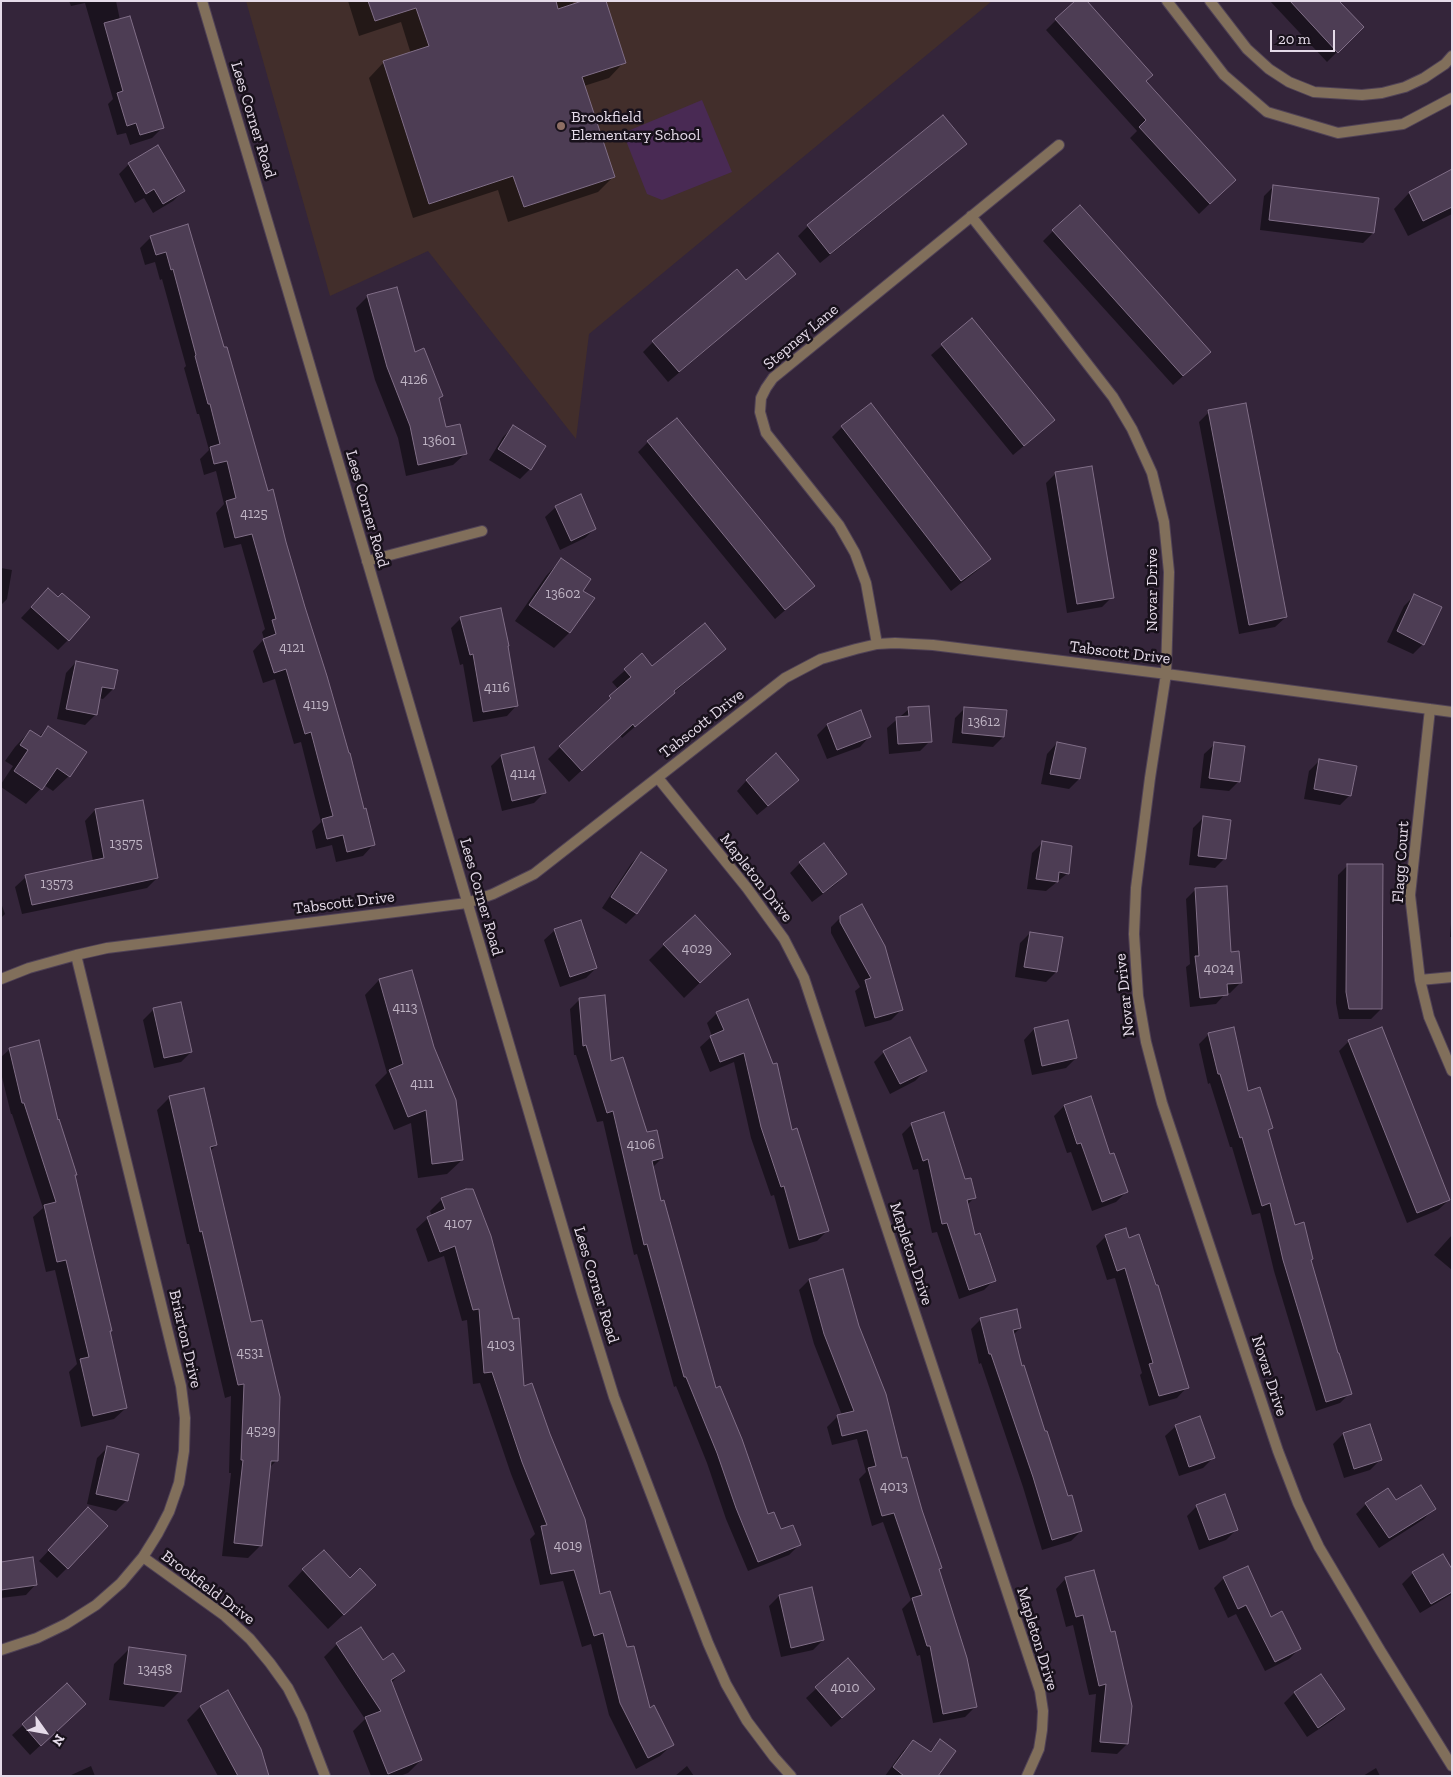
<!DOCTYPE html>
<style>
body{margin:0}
#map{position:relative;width:1453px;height:1777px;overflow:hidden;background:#34253a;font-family:"Zilla Slab",serif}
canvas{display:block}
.frame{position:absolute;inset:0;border:2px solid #e5dbe9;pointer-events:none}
.north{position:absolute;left:20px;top:1707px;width:50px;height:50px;-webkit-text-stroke:4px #18111b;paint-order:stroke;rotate:122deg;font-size:14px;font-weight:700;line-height:20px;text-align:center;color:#e5dbe9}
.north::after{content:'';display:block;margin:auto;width:18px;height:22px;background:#e5dbe9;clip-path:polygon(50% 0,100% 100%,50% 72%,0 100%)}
.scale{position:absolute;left:1270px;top:30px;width:65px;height:22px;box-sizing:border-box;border:2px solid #e5dbe9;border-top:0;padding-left:6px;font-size:15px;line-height:18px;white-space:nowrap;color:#e5dbe9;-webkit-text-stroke:4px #18111b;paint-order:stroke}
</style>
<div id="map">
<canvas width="1453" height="1777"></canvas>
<div class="frame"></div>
<div class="north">N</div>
<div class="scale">20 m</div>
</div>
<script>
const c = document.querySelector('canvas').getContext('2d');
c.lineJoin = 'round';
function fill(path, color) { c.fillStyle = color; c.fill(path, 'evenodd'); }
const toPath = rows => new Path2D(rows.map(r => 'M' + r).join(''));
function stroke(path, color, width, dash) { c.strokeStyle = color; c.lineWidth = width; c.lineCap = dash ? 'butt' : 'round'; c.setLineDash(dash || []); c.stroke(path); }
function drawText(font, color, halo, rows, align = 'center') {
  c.font = font + ' "Zilla Slab",serif'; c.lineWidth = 5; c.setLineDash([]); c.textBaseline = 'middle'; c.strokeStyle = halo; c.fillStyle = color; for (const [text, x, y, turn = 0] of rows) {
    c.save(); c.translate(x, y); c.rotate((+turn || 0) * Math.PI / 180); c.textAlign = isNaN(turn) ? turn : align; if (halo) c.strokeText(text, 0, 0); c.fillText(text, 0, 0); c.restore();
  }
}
fill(toPath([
 [246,1,992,1,589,334,576,439,428,251,330,296]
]), '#422e2b');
fill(toPath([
 [702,100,732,172,662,200,647,194,623,133]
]), '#492a54');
fill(toPath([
 [69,1,116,1,120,20,162,128,152,138,130,145,126,133,117,135,108,104,113,99,85,3,71,6],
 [348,1,573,1,574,5,624,62,609,78,584,86,613,177,598,192,508,222,498,190,413,218,369,78,384,62,411,54,401,22,359,36],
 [1270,1,1338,1,1362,27,1327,62],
 [1056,20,1224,190,1199,214,1130,138,1137,131,1046,30],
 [965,144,955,154,820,263,798,236,808,226],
 [129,164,183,191,173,201,153,213,144,198,135,203,119,174],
 [1452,170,1452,214,1408,236,1394,209,1409,193],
 [1274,186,1373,233,1363,243,1260,230,1264,196],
 [187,225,267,492,285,543,373,845,363,856,336,862,332,845,316,849,312,831,321,822,301,742,294,744,275,679,263,683,253,651,264,639,262,632,265,629,241,544,224,548,216,513,224,504,216,471,204,475,200,459,209,450,199,414,197,414,184,368,186,366,162,279,160,280,155,262,145,265,140,248,151,237],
 [1053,231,1199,362,1173,385,1043,241],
 [746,282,784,284,668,382,643,352,653,342],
 [368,296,414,353,441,396,438,399,445,429,466,453,453,465,406,476,398,438,375,380,356,308],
 [972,320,1043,430,1013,455,931,355],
 [1209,412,1286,617,1275,627,1239,634,1199,422],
 [513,427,530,469,520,479,489,460,503,437],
 [842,427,989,558,979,569,951,591,832,437],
 [648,442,813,586,775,619,638,452],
 [1056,473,1112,597,1102,607,1067,613,1046,483],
 [556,507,595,528,585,538,560,550,545,517],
 [561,560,582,591,570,632,554,648,515,621,546,576],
 [1,568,12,570,7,599,1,605],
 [1414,596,1423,644,1413,654,1387,642,1404,606],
 [38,600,68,640,58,650,21,618],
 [461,618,517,705,507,716,473,722,463,664,460,665,451,628],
 [724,649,622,738,620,735,569,782,548,759,619,690,612,682,642,655,652,667],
 [76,662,113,689,103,699,99,698,95,715,85,725,57,719,66,673],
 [965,708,1003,737,993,747,952,743,955,718],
 [909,709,930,741,920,751,889,754,887,728],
 [861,712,870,736,860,747,827,759,817,735,827,725],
 [48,727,69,776,53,791,44,785,26,804,1,787,1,784,13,766,5,761,15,747,30,731,39,737],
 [1057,743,1079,779,1069,789,1041,784,1047,754],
 [1215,744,1239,781,1229,791,1200,788,1204,754],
 [501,756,544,793,534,803,502,811,491,766],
 [1319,761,1350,795,1340,805,1304,799,1309,771],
 [747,780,787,790,757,815,737,791],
 [142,801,157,878,147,888,22,914,15,887,26,877,93,861,85,821,95,810],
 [1203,818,1225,858,1215,868,1189,865,1193,828],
 [1042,843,1068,873,1046,891,1027,889,1032,853],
 [641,853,665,870,636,914,626,924,602,908,631,864],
 [800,863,846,874,836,884,812,902,790,873],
 [1348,865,1381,1009,1371,1019,1339,1019,1336,1003,1338,875],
 [1196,889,1229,954,1241,982,1230,993,1226,993,1216,1004,1190,1007,1186,967,1190,964,1186,899],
 [1,903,5,914,1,918],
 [1452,911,1452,937,1450,937],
 [841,917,901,1010,891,1020,865,1027,855,991,860,987,831,933,831,927],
 [555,930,596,968,586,978,560,987,544,940],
 [1030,933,1056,972,1046,982,1015,977,1020,943],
 [664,945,714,969,684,998,649,960],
 [411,971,462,1160,447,1174,418,1178,411,1123,394,1130,375,1085,387,1073,365,995,379,980],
 [580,999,646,1133,662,1158,652,1168,660,1203,715,1390,767,1516,780,1531,799,1545,789,1555,748,1571,726,1519,707,1463,676,1386,674,1387,637,1254,634,1255,603,1121,597,1122,576,1055,574,1055,570,1009],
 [747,1001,791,1131,828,1230,817,1241,789,1249,774,1195,771,1196,751,1138,734,1062,710,1072,700,1047,712,1036,707,1023,717,1013],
 [154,1009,191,1052,181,1062,154,1068,143,1020],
 [1034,1029,1076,1058,1066,1068,1032,1075,1024,1040],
 [1209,1034,1272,1128,1267,1132,1294,1226,1310,1260,1337,1355,1350,1393,1340,1403,1316,1411,1274,1271,1260,1213,1252,1215,1232,1147,1230,1147,1210,1083,1208,1084,1199,1044],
 [1349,1041,1449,1200,1438,1210,1407,1223,1339,1051],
 [10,1049,57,1121,76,1174,74,1176,126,1408,114,1419,81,1427,69,1372,77,1364,55,1270,46,1272,33,1217,43,1208,12,1114,11,1114,1,1073,1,1057],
 [884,1052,925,1071,915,1081,890,1094,874,1062],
 [170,1097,216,1145,210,1151,277,1460,269,1468,261,1545,248,1558,222,1556,231,1473,229,1473,231,1396,225,1398,189,1244,187,1244,157,1110],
 [1090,1098,1109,1156,1126,1192,1116,1202,1092,1211,1071,1152,1067,1153,1054,1116,1064,1106],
 [912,1124,964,1181,974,1198,967,1205,974,1237,994,1280,984,1290,959,1299,937,1232,932,1233,918,1169,913,1170,902,1134],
 [442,1199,523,1387,599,1596,626,1649,649,1709,672,1745,660,1756,636,1769,609,1715,591,1644,582,1647,563,1581,540,1585,530,1539,535,1534,511,1474,480,1383,473,1384,467,1320,462,1321,444,1256,428,1262,416,1229,428,1218,432,1216,430,1211],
 [1125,1230,1187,1387,1177,1398,1149,1406,1140,1375,1142,1373,1115,1278,1107,1280,1096,1246,1106,1236],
 [1452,1235,1452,1270,1434,1255],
 [842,1271,858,1326,901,1459,941,1567,938,1570,975,1707,965,1717,933,1723,920,1655,917,1656,902,1609,911,1600,883,1522,872,1526,859,1479,866,1472,857,1439,832,1445,827,1427,837,1417,842,1415,814,1344,799,1290,809,1280],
 [981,1319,1020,1328,1013,1335,1021,1367,1081,1531,1071,1541,1042,1550,1023,1487,981,1363,979,1364,971,1329],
 [1176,1426,1213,1458,1203,1468,1179,1476,1165,1436],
 [1343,1434,1380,1460,1370,1470,1344,1478,1333,1444],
 [107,1448,137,1455,126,1501,116,1511,87,1504,97,1458],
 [1396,1502,1434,1508,1424,1519,1379,1548,1356,1514,1366,1504],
 [1197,1506,1237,1529,1226,1540,1199,1550,1187,1516],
 [78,1519,67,1568,57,1578,39,1561],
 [1442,1556,1452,1572,1452,1594,1420,1613,1402,1584,1413,1573],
 [1,1563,36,1584,26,1595,1,1598],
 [303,1570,359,1600,328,1629,288,1586],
 [1093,1571,1127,1744,1117,1754,1091,1752,1096,1694,1089,1695,1073,1625,1066,1627,1056,1589,1066,1578],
 [1224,1578,1271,1618,1299,1649,1289,1659,1265,1671,1236,1614,1228,1618,1214,1588],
 [779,1596,823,1640,813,1650,781,1657,769,1606],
 [337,1644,403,1671,391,1683,421,1760,408,1773,400,1776,371,1776,353,1731,365,1719,324,1657],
 [129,1649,180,1691,164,1707,109,1700,114,1664],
 [848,1660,864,1699,831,1727,806,1698],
 [1321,1675,1344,1709,1334,1719,1307,1737,1284,1703,1294,1693],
 [67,1685,74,1714,30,1755,12,1735],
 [228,1692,268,1776,218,1776,187,1720,200,1707],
 [913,1741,929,1752,940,1741,938,1774,941,1776,885,1776,903,1751],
 [91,1766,95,1776,69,1776],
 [687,1766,694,1776,675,1776],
 [1376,1768,1380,1776,1363,1776]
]), '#0007');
const building = toPath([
 [368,1,556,1,558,9,582,1,606,1,626,63,582,77,615,177,524,207,513,176,429,204,383,61,429,46,416,8,375,21,368,1],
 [1075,1,1087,1,1153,75,1146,81,1236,180,1210,204,1139,127,1146,120,1055,19,1075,1],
 [1290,1,1339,1,1364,27,1338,53,1290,1],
 [130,16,164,128,140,135,136,123,127,126,117,93,123,91,104,23,130,16],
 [943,115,967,144,830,254,807,225,943,115],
 [158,145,185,191,163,204,154,189,146,194,128,163,158,145],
 [1452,169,1452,207,1423,221,1409,192,1452,169],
 [1273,185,1379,198,1374,233,1269,220,1273,185],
 [1080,205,1211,352,1183,376,1052,230,1080,205],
 [188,224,224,347,227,347,268,491,273,489,286,542,305,607,327,676,349,753,350,753,364,809,366,808,375,845,347,852,343,835,327,839,322,819,333,816,311,732,305,734,286,669,274,673,263,639,276,634,272,620,276,619,252,534,235,538,226,501,236,498,227,461,214,464,210,447,220,444,210,404,208,404,195,356,196,355,173,269,171,270,166,252,156,255,150,236,188,224],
 [778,253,796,274,679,372,652,341,737,269,746,280,778,253],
 [397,287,415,352,424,348,443,396,439,398,446,427,460,424,467,454,418,465,410,426,387,367,367,295,397,287],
 [972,318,1055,420,1024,446,941,344,972,318],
 [871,403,991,559,961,581,841,426,871,403],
 [1246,403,1287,617,1249,625,1208,410,1246,403],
 [677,418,815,586,785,610,647,441,677,418],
 [513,425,546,446,531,470,498,449,513,425],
 [1092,466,1114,598,1077,604,1055,472,1092,466],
 [581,494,596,529,571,541,555,506,581,494],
 [561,558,591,579,583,591,595,598,570,633,529,605,561,558],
 [48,588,58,597,62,593,90,617,69,641,31,607,48,588],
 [1414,594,1442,607,1424,645,1397,631,1414,594],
 [501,608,509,646,508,646,518,706,483,712,473,654,470,655,460,617,501,608],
 [705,623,726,649,674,691,675,693,635,727,633,724,582,771,559,746,611,698,609,696,631,677,624,669,642,653,652,666,705,623],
 [76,661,118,670,114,689,102,687,97,715,66,709,76,661],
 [929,706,932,742,898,744,896,717,909,716,908,707,929,706],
 [964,707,1007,710,1004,737,962,733,964,707],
 [861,710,871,737,837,750,827,724,861,710],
 [48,726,87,752,70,777,57,768,42,790,14,771,28,750,20,745,30,730,41,737,48,726],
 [1057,742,1086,748,1080,779,1050,774,1057,742],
 [1214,742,1245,746,1240,782,1209,778,1214,742],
 [534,747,546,793,512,801,501,755,534,747],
 [776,753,799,780,768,806,746,780,776,753],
 [1319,759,1357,766,1351,796,1314,789,1319,759],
 [143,800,158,878,32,905,25,875,104,858,95,809,143,800],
 [1203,816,1231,820,1226,859,1198,856,1203,816],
 [1042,841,1072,846,1069,874,1059,872,1058,882,1036,879,1042,841],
 [824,843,847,874,823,893,799,862,824,843],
 [641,852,667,870,637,914,611,897,641,852],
 [1347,864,1383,864,1382,1009,1349,1009,1346,992,1347,864],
 [1227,886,1231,952,1239,951,1242,983,1227,984,1228,995,1200,998,1195,956,1199,956,1195,888,1227,886],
 [862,904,885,946,903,1010,875,1018,865,980,871,978,840,922,840,916,862,904],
 [695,915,731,954,700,983,663,944,695,915],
 [581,920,597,968,570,977,554,929,581,920],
 [1030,932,1063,937,1057,972,1024,967,1030,932],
 [412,970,434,1047,456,1100,463,1160,432,1164,426,1110,408,1117,389,1070,403,1064,379,979,412,970],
 [605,995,611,1061,623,1057,647,1132,657,1130,663,1158,652,1161,661,1201,664,1200,716,1388,720,1386,742,1439,768,1514,774,1512,781,1529,793,1525,801,1545,758,1562,736,1508,717,1453,686,1377,684,1377,647,1244,644,1245,613,1111,607,1113,586,1045,583,1046,579,998,605,995],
 [748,999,773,1064,777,1063,792,1130,797,1128,829,1231,799,1240,784,1186,781,1187,761,1127,744,1053,720,1062,710,1036,724,1030,716,1012,748,999],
 [181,1002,192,1052,164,1058,153,1008,181,1002],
 [1068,1020,1077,1058,1042,1066,1034,1028,1068,1020],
 [1234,1027,1248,1091,1260,1087,1273,1128,1268,1130,1295,1225,1304,1222,1313,1259,1311,1260,1338,1353,1339,1353,1352,1394,1326,1402,1283,1260,1270,1203,1262,1206,1242,1137,1240,1138,1220,1074,1218,1074,1208,1033,1234,1027],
 [1382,1027,1450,1200,1417,1213,1348,1040,1382,1027],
 [910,1037,927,1071,900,1084,883,1051,910,1037],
 [39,1040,58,1120,59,1119,77,1175,75,1175,112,1331,110,1331,127,1408,93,1416,80,1359,89,1357,66,1260,57,1262,44,1205,56,1202,24,1103,22,1103,9,1048,39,1040],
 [204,1088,217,1145,210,1147,251,1322,262,1320,280,1397,278,1461,271,1461,262,1546,234,1543,243,1460,241,1460,244,1384,238,1385,202,1231,200,1232,169,1096,204,1088],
 [1091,1096,1110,1154,1114,1153,1128,1192,1102,1202,1081,1143,1077,1144,1064,1105,1091,1096],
 [944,1112,965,1179,971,1178,976,1198,967,1200,975,1235,980,1233,996,1281,969,1290,947,1223,942,1224,928,1159,923,1161,911,1123,944,1112],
 [466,1189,473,1189,491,1236,513,1319,519,1318,524,1386,532,1383,550,1434,585,1519,600,1594,610,1591,627,1647,634,1646,650,1708,654,1705,674,1745,648,1758,620,1703,603,1633,594,1636,574,1570,551,1574,541,1526,547,1525,522,1462,492,1372,484,1373,479,1309,473,1310,455,1246,440,1252,427,1217,445,1209,441,1198,466,1189],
 [1126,1228,1129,1238,1139,1234,1156,1285,1158,1285,1189,1388,1159,1396,1149,1364,1153,1363,1125,1268,1117,1271,1105,1235,1126,1228],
 [843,1269,859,1326,886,1394,902,1458,907,1457,922,1510,942,1568,939,1569,967,1658,977,1707,943,1714,930,1646,927,1646,912,1598,922,1595,894,1513,882,1516,868,1468,876,1466,867,1430,842,1436,837,1415,854,1411,824,1334,809,1279,843,1269],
 [1017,1309,1021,1328,1013,1330,1022,1366,1024,1365,1045,1431,1047,1431,1068,1496,1072,1495,1082,1531,1052,1540,1033,1477,991,1354,989,1354,980,1318,1017,1309],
 [1200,1416,1215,1458,1189,1467,1175,1425,1200,1416],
 [1370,1424,1382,1460,1354,1469,1343,1433,1370,1424],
 [107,1446,139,1454,128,1501,96,1494,107,1446],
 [1421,1485,1436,1509,1389,1538,1365,1503,1388,1488,1396,1500,1421,1485],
 [1225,1494,1238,1530,1209,1540,1196,1505,1225,1494],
 [88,1507,108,1526,68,1569,48,1550,88,1507],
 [324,1550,350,1578,360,1568,376,1585,344,1615,302,1569,324,1550],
 [1443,1554,1452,1569,1452,1592,1431,1604,1412,1572,1443,1554],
 [33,1557,37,1585,1,1590,1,1562,33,1557],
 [1248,1566,1271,1617,1282,1611,1301,1649,1275,1662,1246,1605,1238,1609,1223,1577,1248,1566],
 [1094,1570,1111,1632,1115,1631,1132,1706,1128,1744,1100,1742,1106,1684,1099,1686,1083,1615,1076,1617,1065,1577,1094,1570],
 [812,1587,824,1640,791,1648,779,1595,812,1587],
 [361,1627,383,1660,393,1653,405,1671,391,1680,422,1760,388,1774,365,1717,381,1711,336,1643,361,1627],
 [129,1647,186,1655,181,1692,124,1684,129,1647],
 [848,1658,875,1689,842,1718,815,1687,848,1658],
 [1321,1674,1345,1709,1318,1728,1294,1692,1321,1674],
 [67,1683,86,1704,41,1746,22,1724,67,1683],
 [228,1690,261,1749,269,1776,238,1776,200,1706,228,1690],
 [940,1739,956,1751,938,1776,904,1776,893,1767,913,1740,931,1752,940,1739]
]);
fill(building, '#4d3d54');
stroke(building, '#806e87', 1);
const minor = toPath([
 [1167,1,1224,75,1267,112,1338,133,1403,124,1452,98],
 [1210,1,1247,49,1269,69,1289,82,1314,92,1362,95,1382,93,1405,87,1424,78,1445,64,1452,56],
 [971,216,1044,308,1113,397,1132,429,1152,473,1164,522,1169,572,1166,674,1150,778,1136,888,1134,934,1138,996,1146,1042,1162,1103,1278,1451,1298,1503,1319,1547,1380,1650,1452,1766],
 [367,561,482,531],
 [877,644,866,583,855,553,839,525,766,433,760,412,761,398,766,388,773,378,1059,145],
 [1430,709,1410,895,1420,980,1429,1017,1452,1071],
 [658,778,747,888,784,939,804,978,1040,1691,1043,1711,1042,1730,1039,1749,1027,1776],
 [1,979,29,968,76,955,107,948,467,903,493,894,534,874,785,678,821,659,856,649,877,644,895,643,933,645,1159,673,1452,712],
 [1420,980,1452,977],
 [143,1557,225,1616,250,1639,270,1663,288,1688,302,1716,325,1776],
 [1,1650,37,1638,66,1624,96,1605,121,1583,143,1557,158,1533,169,1512,179,1483,184,1451,185,1418,181,1386,76,955]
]);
const tertiary = toPath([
 [202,1,288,291,582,1293,614,1397,708,1643,726,1684,747,1721,774,1757,791,1776]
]);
stroke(minor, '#504256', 12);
stroke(tertiary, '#504256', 12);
stroke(minor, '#816f5b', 10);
stroke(tertiary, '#816f5b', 10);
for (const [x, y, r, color] of [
 [561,126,5,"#8d6e63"]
]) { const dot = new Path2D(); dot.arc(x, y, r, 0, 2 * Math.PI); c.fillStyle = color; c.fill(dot); stroke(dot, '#18111b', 2); }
drawText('14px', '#bfb4c4', null, [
 ["4126",414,380],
 ["13601",439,441],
 ["4125",254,514],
 ["13602",563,594],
 ["4121",292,648],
 ["4116",497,688],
 ["4119",316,705],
 ["13612",984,722],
 ["4114",523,774],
 ["13575",126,844],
 ["13573",57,884],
 ["4029",697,949],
 ["4024",1219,969],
 ["4113",405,1008],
 ["4111",422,1084],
 ["4106",641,1145],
 ["4107",458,1224],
 ["4103",501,1345],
 ["4531",250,1353],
 ["4529",261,1431],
 ["4013",894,1487],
 ["4019",568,1546],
 ["13458",155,1670],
 ["4010",845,1688]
]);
drawText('16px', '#e5dbe9', '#18111b', [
 ["Brookfield",571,117],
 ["Elementary School",571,135]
], 'left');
drawText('16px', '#e5dbe9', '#18111b', [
 ["Lees Corner Road",253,120,73],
 ["Stepney Lane",801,337,-40],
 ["Lees Corner Road",367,509,74],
 ["Novar Drive",1152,590,-90],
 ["Tabscott Drive",1120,653,7],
 ["Tabscott Drive",702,724,-38],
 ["Flagg Court",1401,862,-86],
 ["Mapleton Drive",756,878,52],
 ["Lees Corner Road",481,897,74],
 ["Tabscott Drive",344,903,-7],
 ["Novar Drive",1125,995,-96],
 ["Mapleton Drive",911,1254,72],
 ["Lees Corner Road",596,1285,73],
 ["Briarton Drive",185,1339,77],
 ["Novar Drive",1269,1376,72],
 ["Brookfield Drive",208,1588,37],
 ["Mapleton Drive",1037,1639,73]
]);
</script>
